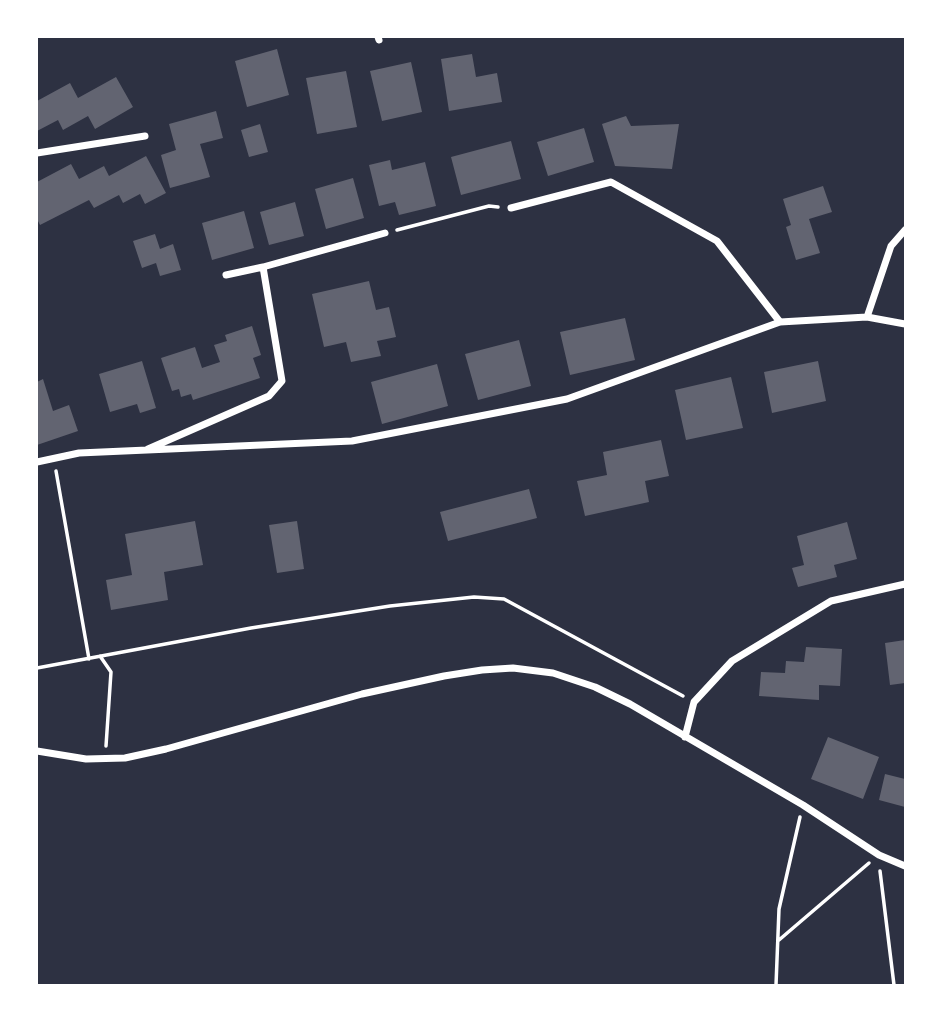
<!DOCTYPE html>
<style>
body{margin:0}
#map{position:relative;width:942px;height:1022px;overflow:hidden;background:#2d3142;font-family:"Public Sans",sans-serif}
canvas{display:block}
.frame{position:absolute;inset:0;border:38px solid #fff;pointer-events:none}
</style>
<div id="map">
<canvas width="942" height="1022"></canvas>
<div class="frame"></div>
</div>
<script>
const c = document.querySelector('canvas').getContext('2d');
c.lineJoin = 'round';
function fill(path, color) { c.fillStyle = color; c.fill(path, 'evenodd'); }
const toPath = rows => new Path2D(rows.map(r => 'M' + r).join(''));
function stroke(path, color, width, dash) { c.strokeStyle = color; c.lineWidth = width; c.lineCap = dash ? 'butt' : 'round'; c.setLineDash(dash || []); c.stroke(path); }
fill(toPath([
 [277,49,289,95,247,107,235,61],
 [472,54,476,77,497,73,502,102,449,111,441,59],
 [411,62,422,112,382,121,370,71],
 [346,71,357,127,317,134,306,78],
 [116,77,133,107,95,129,88,116,63,130,58,120,37,131,37,101,70,83,78,98],
 [216,111,223,138,200,144,210,177,170,188,161,155,176,150,169,124],
 [626,116,631,126,679,124,672,169,615,166,602,124],
 [260,124,268,152,249,157,241,130],
 [584,128,594,162,548,176,537,142],
 [511,141,521,179,461,195,451,157],
 [146,156,166,193,145,204,140,194,123,203,119,195,94,208,89,200,40,225,37,219,37,182,71,164,79,179,104,166,109,176],
 [390,160,392,170,425,162,436,206,399,215,395,202,379,206,369,165],
 [353,178,364,218,326,229,315,189],
 [823,186,832,212,809,219,820,253,796,260,786,227,791,225,783,199],
 [295,202,304,236,269,245,260,212],
 [244,211,254,248,212,260,202,223],
 [155,234,160,249,173,244,181,270,160,276,156,263,142,268,133,241],
 [369,281,376,310,389,307,396,337,377,341,381,356,351,362,346,342,324,347,312,294],
 [625,318,635,360,570,375,560,332],
 [252,326,261,355,253,358,260,378,193,400,191,394,181,397,179,389,172,391,161,358,195,347,202,368,220,362,214,345,227,341,225,335],
 [519,340,531,386,478,400,465,354],
 [142,361,156,408,140,413,137,404,110,412,99,374],
 [818,361,826,401,772,413,764,372],
 [437,364,448,406,382,424,371,382],
 [731,377,743,428,686,440,675,390],
 [43,379,53,411,69,405,78,431,37,445,37,382],
 [661,440,669,476,645,481,649,502,585,516,577,481,607,475,603,452],
 [529,489,537,518,448,541,440,512],
 [195,521,203,565,164,572,168,600,111,610,106,580,132,575,125,534],
 [297,521,304,569,277,573,269,525],
 [847,522,857,559,834,565,837,577,798,587,792,568,804,565,797,536],
 [905,640,905,683,890,685,885,643],
 [806,647,842,649,840,686,819,685,819,700,759,696,761,672,785,673,786,661,804,662],
 [828,737,879,757,863,799,811,779],
 [885,774,905,779,905,807,879,800]
]), '#626471');
stroke(toPath([
 [397,230,489,206,498,207],
 [56,471,89,659],
 [100,656,111,672,106,746],
 [37,668,251,628,390,606,474,597,504,599,683,696],
 [880,871,894,985],
 [779,940,869,863],
 [776,985,779,909,800,817]
]), '#fff', 3.5);
stroke(toPath([
 [378,37,379,40],
 [37,153,145,136],
 [511,208,611,182,717,241,780,322],
 [226,275,263,267],
 [867,317,891,246,905,230],
 [148,449,269,396,282,381,263,267,385,233],
 [37,462,79,453,352,441,567,399,780,322,867,317,905,324],
 [685,737,694,702,732,661,831,601,905,584],
 [37,751,86,759,125,758,166,749,362,694,444,676,482,670,513,668,553,673,595,687,630,704,803,805,879,855,905,866]
]), '#fff', 7);
</script>
